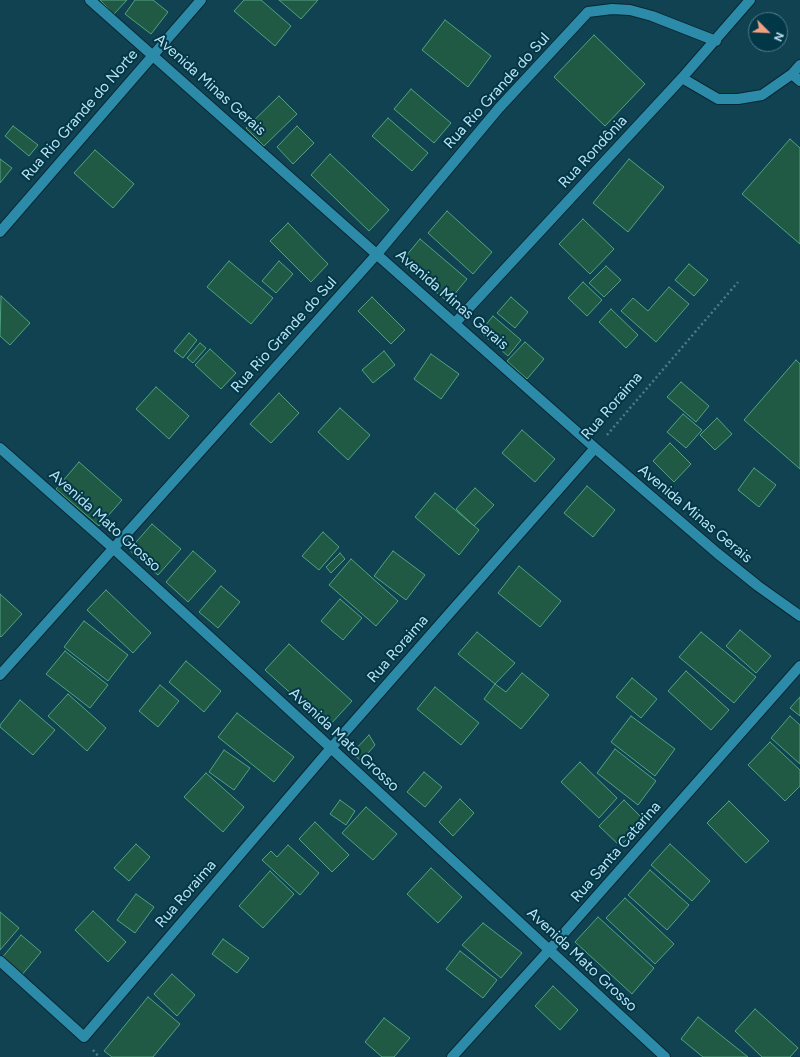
<!DOCTYPE html>
<meta charset="utf-8">
<style>
body{margin:0}
#map{position:relative;width:800px;height:1057px;overflow:hidden;background:#104252;font-family:Figtree,sans-serif}
canvas{display:block}
.north{position:absolute;left:748px;top:12px;width:40px;height:40px;box-sizing:border-box;background:#023748;border:1px solid #4c7c8c;border-radius:50%;rotate:114deg;font-size:11px;font-weight:700;line-height:16px;text-align:center;color:#bae3f3}
.north::after{content:'';display:block;margin:auto;width:14px;height:18px;background:#f1a17d;clip-path:polygon(50% 0,100% 100%,50% 72%,0 100%)}
</style>
<div id="map">
<canvas width="800" height="1057"></canvas>
<div class="north">N</div>
</div>
<script>
const c = document.querySelector('canvas').getContext('2d');
c.lineJoin = 'round';
function fill(path, color) { c.fillStyle = color; c.fill(path, 'evenodd'); }
const toPath = rows => new Path2D(rows.map(r => 'M' + r).join(''));
function stroke(path, color, width, dash) { c.strokeStyle = color; c.lineWidth = width; c.lineCap = dash ? 'butt' : 'round'; c.setLineDash(dash || []); c.stroke(path); }
function drawText(font, color, halo, rows, align = 'center') {
  c.font = font + ' Figtree,sans-serif'; c.lineWidth = 4; c.setLineDash([]); c.textBaseline = 'middle'; c.strokeStyle = halo; c.fillStyle = color; for (const [text, x, y, turn = 0] of rows) {
    c.save(); c.translate(x, y); c.rotate((+turn || 0) * Math.PI / 180); c.textAlign = isNaN(turn) ? turn : align; if (halo) c.strokeText(text, 0, 0); c.fillText(text, 0, 0); c.restore();
  }
}
const building = toPath([
 [100,0,127,0,114,14,100,0],
 [135,0,153,0,168,12,151,34,125,14,135,0],
 [244,0,261,0,291,26,275,46,234,11,244,0],
 [279,0,318,0,301,19,279,0],
 [445,20,491,56,468,87,422,50,445,20],
 [594,35,645,84,605,126,554,77,594,35],
 [411,89,451,123,434,143,394,109,411,89],
 [279,96,297,114,264,146,246,128,279,96],
 [388,118,428,153,412,171,372,136,388,118],
 [13,126,38,145,29,156,5,136,13,126],
 [297,126,314,143,293,164,277,147,297,126],
 [790,139,800,148,800,244,742,194,790,139],
 [95,150,134,184,113,208,74,173,95,150],
 [330,154,389,210,369,231,311,175,330,154],
 [0,159,12,168,0,183,0,159],
 [629,159,664,187,628,232,593,203,629,159],
 [447,211,492,252,473,274,428,233,447,211],
 [583,219,614,249,590,274,559,244,583,219],
 [288,223,328,264,311,282,270,241,288,223],
 [420,239,467,279,448,302,401,262,420,239],
 [229,261,273,298,251,324,207,287,229,261],
 [279,261,293,274,276,293,262,281,279,261],
 [689,264,708,280,694,296,675,280,689,264],
 [606,266,621,280,604,297,589,283,606,266],
 [583,282,602,300,587,316,568,298,583,282],
 [669,287,689,304,656,342,621,311,633,298,648,311,669,287],
 [1,296,30,323,10,345,0,336,1,296],
 [372,297,405,330,391,344,358,311,372,297],
 [511,297,528,312,515,328,497,313,511,297],
 [611,309,638,335,626,348,599,322,611,309],
 [493,316,521,340,508,356,480,332,493,316],
 [189,333,197,340,183,358,174,351,189,333],
 [525,342,544,359,527,379,507,361,525,342],
 [200,343,206,348,193,363,187,358,200,343],
 [210,349,236,373,221,389,195,365,210,349],
 [384,351,395,365,373,383,362,370,384,351],
 [431,354,459,374,441,399,414,379,431,354],
 [796,360,800,364,800,469,744,420,796,360],
 [681,382,709,406,696,422,667,397,681,382],
 [156,387,189,416,169,439,136,409,156,387],
 [279,393,299,413,271,443,250,424,279,393],
 [340,408,370,435,348,460,318,432,340,408],
 [683,414,702,430,686,448,667,432,683,414],
 [717,418,732,434,715,450,700,435,717,418],
 [522,430,555,459,535,482,502,453,522,430],
 [670,443,691,464,674,482,653,461,670,443],
 [79,462,122,500,99,526,56,489,79,462],
 [754,468,776,485,759,507,738,490,754,468],
 [587,486,615,510,593,537,564,513,587,486],
 [475,488,494,505,474,526,456,509,475,488],
 [435,493,479,530,459,555,415,517,435,493],
 [152,524,181,549,158,575,129,550,152,524],
 [323,532,339,547,319,570,302,556,323,532],
 [193,551,216,571,188,602,166,582,193,551],
 [393,551,425,575,406,600,374,576,393,551],
 [340,553,345,559,331,573,326,567,340,553],
 [351,559,398,601,376,626,329,585,351,559],
 [519,566,561,601,540,627,498,593,519,566],
 [221,586,240,602,218,628,199,612,221,586],
 [106,590,151,633,133,653,87,610,106,590],
 [0,594,22,614,1,637,0,636,0,594],
 [340,599,362,618,343,640,321,621,340,599],
 [84,621,128,655,108,681,64,647,84,621],
 [740,630,771,656,756,673,726,646,740,630],
 [477,632,515,663,495,684,458,654,477,632],
 [701,632,756,677,734,703,679,657,701,632],
 [289,644,352,701,328,727,265,670,289,644],
 [65,651,108,685,90,708,46,674,65,651],
 [186,661,221,691,204,712,169,682,186,661],
 [686,671,729,710,711,730,668,691,686,671],
 [522,673,549,695,521,729,484,699,495,684,506,692,522,673],
 [632,678,657,699,641,718,616,697,632,678],
 [160,685,179,701,158,727,139,711,160,685],
 [435,687,479,723,461,745,417,709,435,687],
 [68,694,106,728,87,751,48,716,68,694],
 [800,697,800,716,790,708,800,697],
 [20,700,55,730,33,755,0,727,0,725,20,700],
 [237,713,294,757,274,782,218,737,237,713],
 [631,716,675,749,655,776,611,742,631,716],
 [790,716,800,725,800,764,771,738,790,716],
 [369,735,375,745,361,761,352,753,369,735],
 [770,742,800,770,800,786,785,801,748,765,770,742],
 [615,749,656,781,638,805,597,773,615,749],
 [224,750,250,768,234,790,209,772,224,750],
 [580,762,617,798,599,818,561,782,580,762],
 [424,772,442,787,425,807,407,792,424,772],
 [206,773,244,807,223,832,184,797,206,773],
 [460,799,474,813,453,836,439,822,460,799],
 [340,800,355,811,346,825,330,814,340,800],
 [624,800,645,821,620,846,599,826,624,800],
 [729,801,769,841,746,863,707,823,729,801],
 [366,807,397,834,373,860,342,833,366,807],
 [315,822,349,855,332,872,299,839,315,822],
 [136,844,150,857,129,881,114,868,136,844],
 [670,844,710,881,692,901,651,865,670,844],
 [288,845,319,873,300,895,262,860,271,851,277,857,288,845],
 [431,868,462,897,438,923,407,894,431,868],
 [650,870,689,905,667,930,628,895,650,870],
 [270,871,294,894,263,928,239,906,270,871],
 [136,894,154,907,135,933,117,920,136,894],
 [625,898,674,944,655,964,606,918,625,898],
 [93,911,126,942,108,962,75,930,93,911],
 [0,912,19,928,0,950,0,912],
 [598,917,654,968,632,994,575,942,598,917],
 [483,923,522,953,501,978,462,945,483,923],
 [21,935,41,952,21,976,1,959,21,935],
 [223,939,249,958,237,973,212,954,223,939],
 [460,951,497,980,483,998,446,969,460,951],
 [172,974,195,995,177,1016,154,994,172,974],
 [553,986,578,1010,560,1030,535,1006,553,986],
 [148,997,180,1024,153,1057,112,1057,104,1051,148,997],
 [755,1009,798,1048,790,1057,762,1057,735,1031,755,1009],
 [698,1017,748,1057,703,1057,681,1039,698,1017],
 [384,1018,410,1038,394,1057,382,1057,365,1042,384,1018]
]);
fill(building, '#205a44');
stroke(building, '#50a381', 1);
const minor = toPath([
 [90,0,595,448,717,553,758,586,800,616],
 [792,74,800,81],
 [682,78,718,99,738,99,762,95,792,74,800,65],
 [0,232,201,0],
 [455,323,682,78,750,0],
 [0,448,113,548,331,748,665,1057],
 [0,675,377,254,499,108,588,12,612,9,630,10,652,16,716,41],
 [0,961,84,1037,331,748,595,448],
 [452,1057,550,949,800,666]
]);
stroke(minor, '#0a2731', 12);
stroke(toPath([
 [607,435,738,282],
 [93,1050,99,1057]
]), '#4d7c8c', 2.5, [2, 3]);
stroke(minor, '#2d8baa', 10);
drawText('15px', '#bae3f3', '#023748', [
 ["Avenida Minas Gerais",210,85,42],
 ["Rua Rio Grande do Sul",497,91,-48],
 ["Rua Rio Grande do Norte",80,115,-49],
 ["Rua Rondônia",593,152,-47],
 ["Avenida Minas Gerais",452,300,41],
 ["Rua Rio Grande do Sul",284,335,-48],
 ["Rua Roraima",612,406,-49],
 ["Avenida Minas Gerais",695,514,40],
 ["Avenida Mato Grosso",105,521,42],
 ["Rua Roraima",398,649,-49],
 ["Avenida Mato Grosso",344,740,43],
 ["Rua Santa Catarina",616,852,-49],
 ["Rua Roraima",186,894,-49],
 ["Avenida Mato Grosso",582,960,43]
]);
</script>
